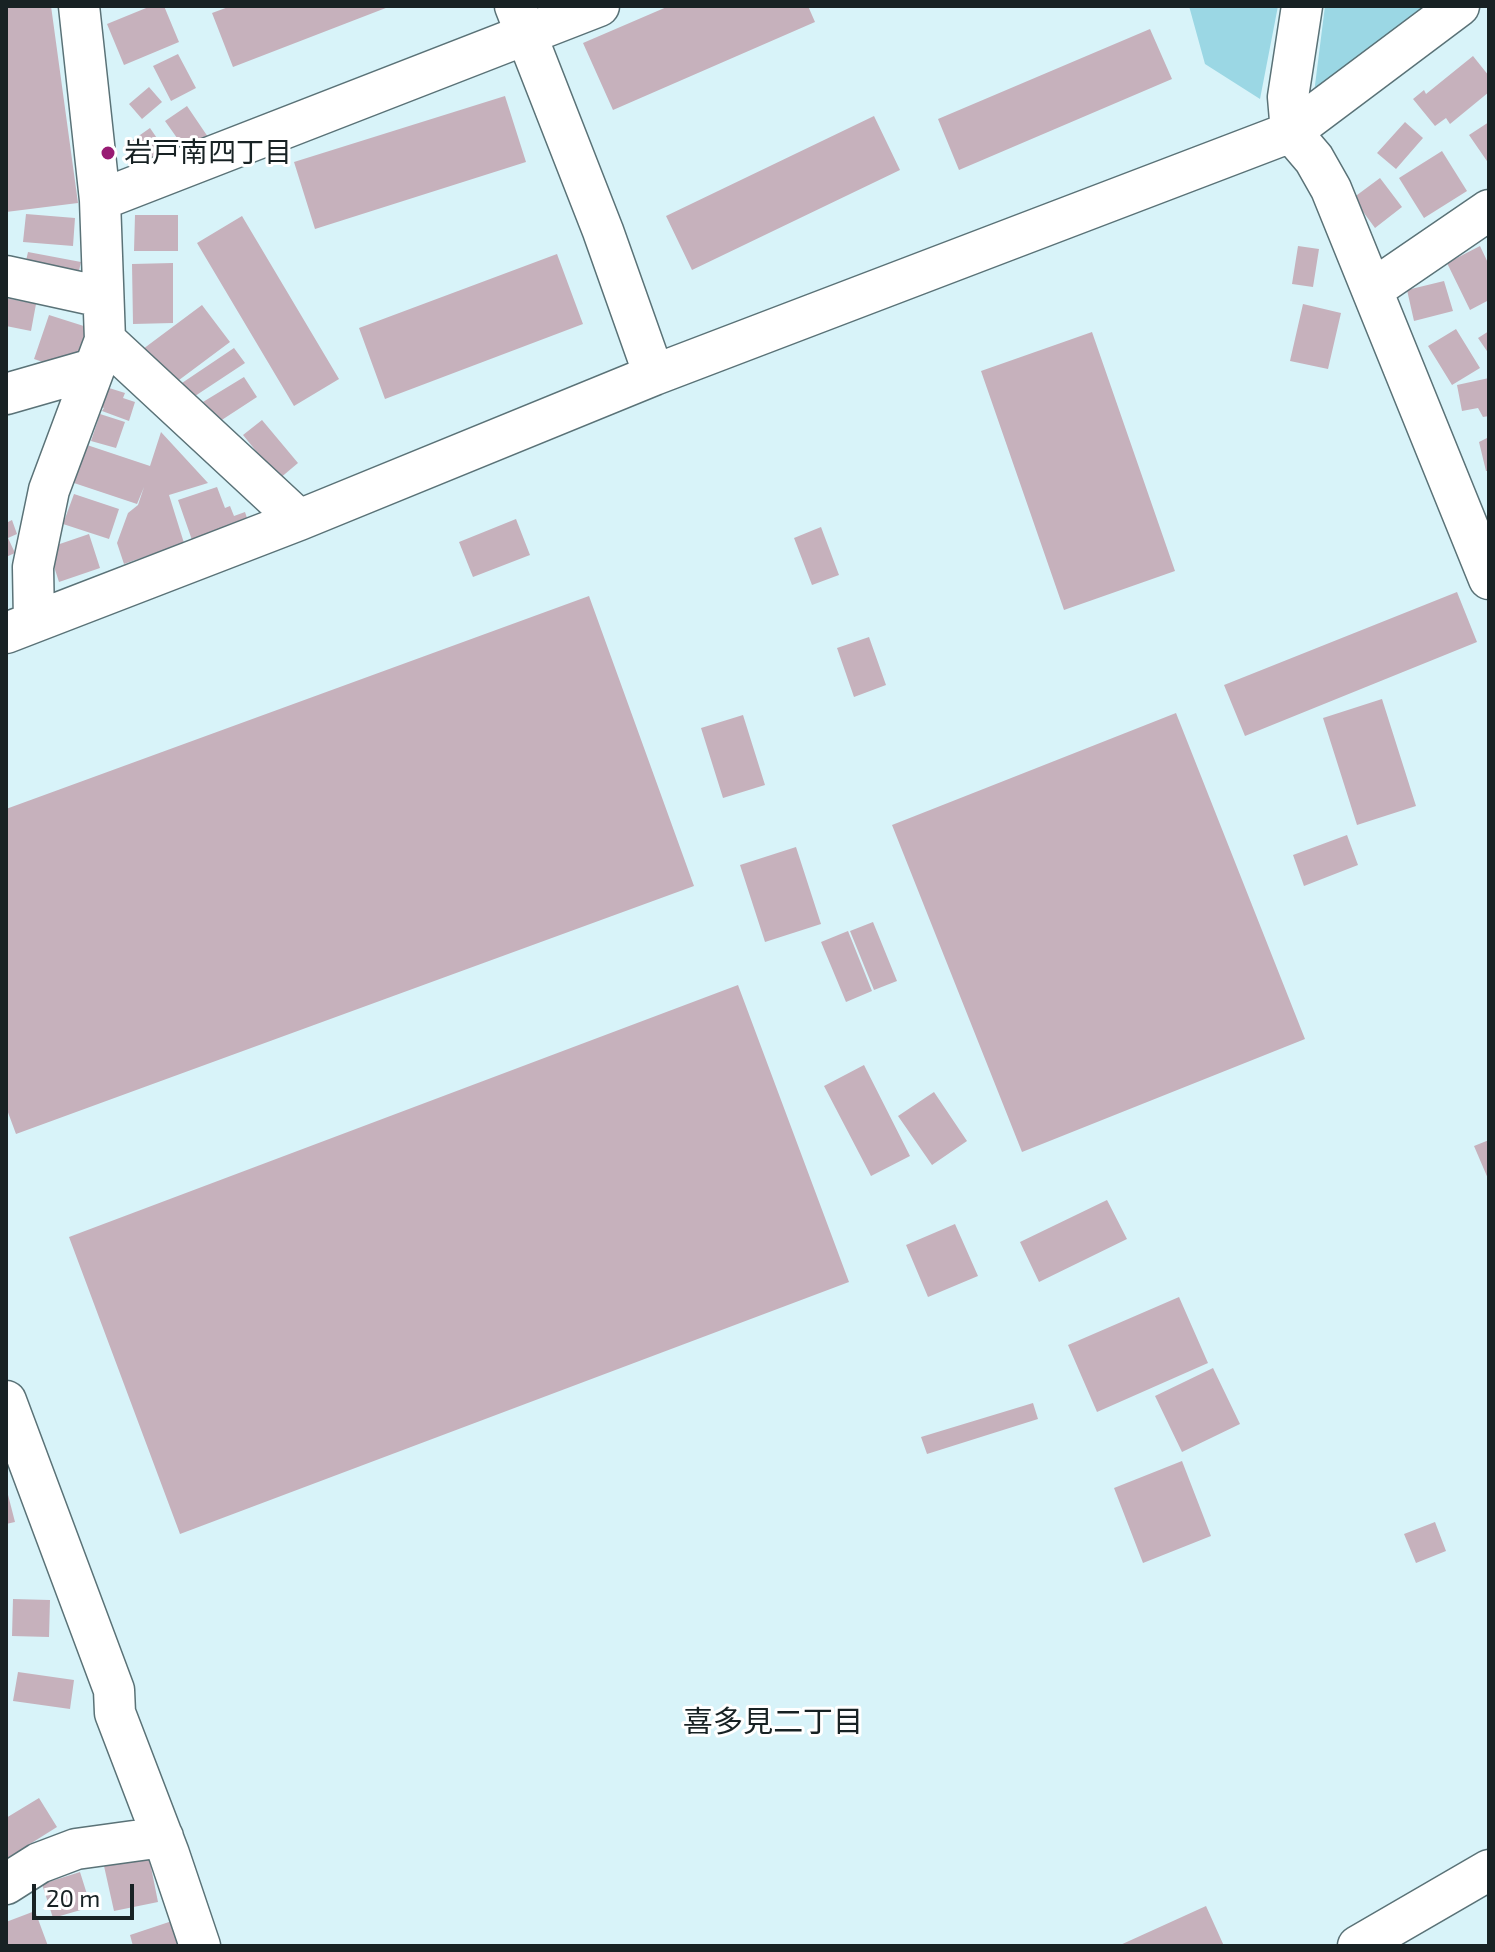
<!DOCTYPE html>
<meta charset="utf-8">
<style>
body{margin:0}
#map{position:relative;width:1495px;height:1952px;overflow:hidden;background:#d8f3f9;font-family:"Exo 2",sans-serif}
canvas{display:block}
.frame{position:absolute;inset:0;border:8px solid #182224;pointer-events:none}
.scale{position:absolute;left:32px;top:1884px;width:102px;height:36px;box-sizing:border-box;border:4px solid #182224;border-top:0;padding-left:10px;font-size:24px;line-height:28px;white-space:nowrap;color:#182224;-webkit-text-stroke:6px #fff;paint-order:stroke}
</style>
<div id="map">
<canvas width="1495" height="1952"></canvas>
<div class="frame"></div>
<div class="scale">20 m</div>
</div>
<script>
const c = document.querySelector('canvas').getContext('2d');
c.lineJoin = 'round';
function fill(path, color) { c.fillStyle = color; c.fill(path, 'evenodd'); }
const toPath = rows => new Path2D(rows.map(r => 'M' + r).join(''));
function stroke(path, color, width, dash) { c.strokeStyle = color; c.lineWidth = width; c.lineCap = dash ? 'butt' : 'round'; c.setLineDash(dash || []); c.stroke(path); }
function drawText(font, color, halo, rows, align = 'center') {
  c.font = font + ' "Exo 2","Noto Sans JP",sans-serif'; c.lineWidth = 6; c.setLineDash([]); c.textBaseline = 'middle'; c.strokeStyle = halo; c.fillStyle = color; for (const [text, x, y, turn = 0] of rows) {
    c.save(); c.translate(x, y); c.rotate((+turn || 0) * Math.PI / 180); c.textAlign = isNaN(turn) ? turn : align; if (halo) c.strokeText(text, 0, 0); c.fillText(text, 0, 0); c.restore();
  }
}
fill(toPath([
 [1189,6,1278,6,1260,99,1205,64],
 [1325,6,1457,6,1313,101]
]), '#9bd7e4');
fill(toPath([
 [6,6,51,6,78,203,6,212],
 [151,6,164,6,179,42,124,65,107,24],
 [231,6,391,6,233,67,212,13],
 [669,6,808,6,815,22,613,110,583,43],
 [1150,29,1172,79,959,170,938,119],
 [178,54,196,88,171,101,153,66],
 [1473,56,1489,76,1489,92,1450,124,1446,118,1435,126,1413,99,1424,90,1426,94],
 [149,87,162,102,142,119,129,104],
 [505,96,526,162,315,229,294,162],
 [187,106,208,137,187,152,165,121],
 [874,116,900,170,692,270,666,216],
 [1405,122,1423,138,1396,169,1377,153],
 [1489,122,1489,164,1469,135],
 [150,128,172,160,146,179,123,147],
 [1442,151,1467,191,1424,218,1399,178],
 [1380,178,1402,207,1375,228,1353,198],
 [26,214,75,218,73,246,23,242],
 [135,215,178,215,178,251,134,251],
 [242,216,339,379,294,406,197,243],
 [1298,246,1319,249,1313,287,1292,284],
 [1480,246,1489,265,1489,300,1470,310,1447,263],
 [28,252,81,262,76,284,23,274],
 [557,254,583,324,385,399,359,328],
 [173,263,173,323,133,324,132,264],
 [1444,281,1453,311,1414,321,1407,290],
 [6,298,36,304,31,331,6,326],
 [1303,304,1341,313,1328,369,1290,361],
 [202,305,230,342,171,386,143,349],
 [49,315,90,328,75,373,34,359],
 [1456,329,1480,368,1452,385,1428,346],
 [1489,331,1489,354,1478,338],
 [1092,332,1175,571,1064,610,981,371],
 [234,348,245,363,189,400,179,385],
 [244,377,257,397,211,427,198,405],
 [1489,378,1489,416,1483,417,1478,408,1462,411,1457,385],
 [106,387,125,393,123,398,135,402,129,421,102,411,104,408,99,406],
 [100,414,125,422,116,448,91,441],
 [262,420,298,463,279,479,243,435],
 [161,432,208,483,169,495,184,543,124,564,117,543,128,513,138,505,144,487,137,504,74,483,87,445,150,466],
 [1489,437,1489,471,1486,471,1479,442],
 [217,487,225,508,230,506,234,516,245,512,248,521,192,540,178,500],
 [74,494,119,509,109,539,63,524],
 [516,519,530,555,473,577,459,542],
 [12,520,17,534,8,538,15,553,6,557,6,523],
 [821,527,839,575,812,585,794,538],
 [89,534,100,568,59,582,48,548],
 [1457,592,1477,642,1245,736,1224,685],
 [589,596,694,886,16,1134,6,1107,6,809],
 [869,637,886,685,854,697,837,648],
 [1382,699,1416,806,1357,825,1323,718],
 [1176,713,1305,1039,1022,1152,892,825],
 [743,715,765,785,723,798,701,728],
 [1347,835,1358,865,1304,886,1293,855],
 [796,847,821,924,765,942,740,865],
 [873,922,897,981,874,990,850,931],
 [848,931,872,991,846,1002,821,942],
 [738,985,849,1282,180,1534,69,1237],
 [864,1065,910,1156,871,1176,824,1086],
 [934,1092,967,1141,932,1165,898,1116],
 [1489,1140,1489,1181,1474,1146],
 [1107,1200,1127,1239,1039,1282,1020,1242],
 [955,1224,978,1276,928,1297,906,1245],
 [1179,1297,1208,1363,1097,1412,1068,1345],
 [1213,1368,1240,1424,1182,1452,1155,1396],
 [1033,1403,1038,1419,927,1454,921,1437],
 [1182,1461,1211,1536,1143,1563,1114,1488],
 [6,1487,15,1522,6,1524],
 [1435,1522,1446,1551,1416,1563,1404,1534],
 [13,1599,50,1600,49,1637,12,1636],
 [18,1672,74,1680,70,1709,13,1701],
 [39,1798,57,1827,6,1859,6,1818],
 [147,1847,158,1902,114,1911,102,1857],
 [80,1872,91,1907,53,1918,42,1884],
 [1206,1906,1224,1946,1118,1946],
 [35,1911,48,1946,6,1946,6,1922],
 [175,1920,183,1946,133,1946,130,1935]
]), '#c6b1bc');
const minor = toPath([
 [515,6,603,231,654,375],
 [1291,132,1314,159,1331,189,1489,579],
 [1291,132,1288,97,1302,6],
 [100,200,599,6],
 [6,276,102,297],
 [1372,290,1489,210],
 [105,340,299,520],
 [6,394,93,369],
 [34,621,33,567,49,490,105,340,100,200,79,6],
 [6,633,299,520,654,375,1291,132,1459,6],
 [6,1401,114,1690,115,1713,169,1854,200,1946],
 [6,1884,39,1863,76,1849,163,1837],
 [1358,1946,1489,1870]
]);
stroke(minor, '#5a7277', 43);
stroke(minor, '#fff', 40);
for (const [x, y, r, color] of [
 [108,153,8,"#981b73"]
]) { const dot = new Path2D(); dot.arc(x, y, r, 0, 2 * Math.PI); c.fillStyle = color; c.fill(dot); stroke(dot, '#fff', 3); }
drawText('28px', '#182224', '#fff', [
 ["岩戸南四丁目",124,153]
], 'left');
drawText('30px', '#182224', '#fff', [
 ["喜多見二丁目",773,1722]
]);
</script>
